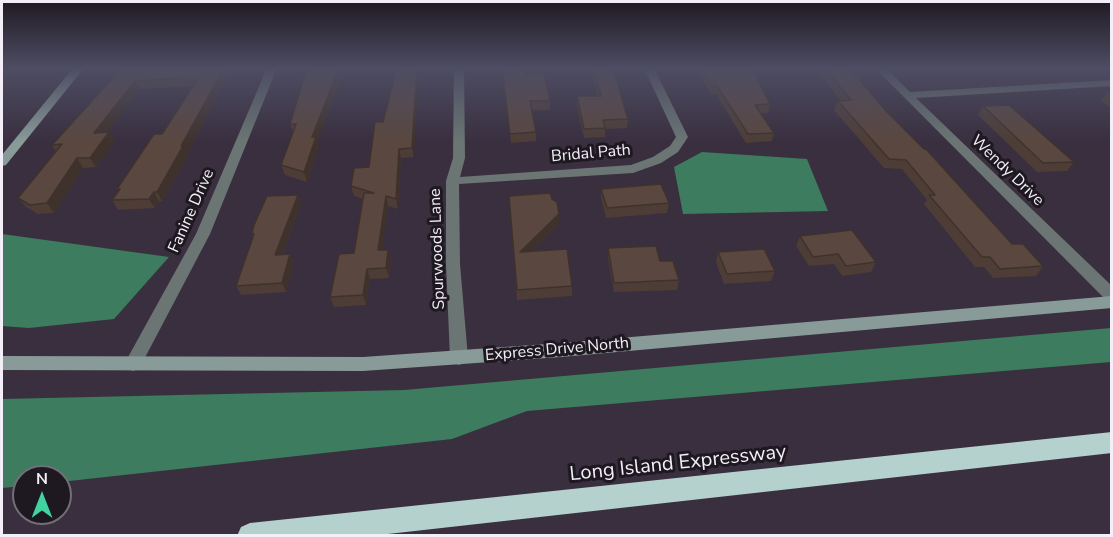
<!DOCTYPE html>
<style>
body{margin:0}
#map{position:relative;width:1113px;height:537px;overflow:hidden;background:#392f3f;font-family:"Nunito Sans",sans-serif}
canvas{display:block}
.frame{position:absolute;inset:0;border:3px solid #f4eef8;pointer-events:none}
.north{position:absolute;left:12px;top:465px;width:60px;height:60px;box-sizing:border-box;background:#1e1920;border:2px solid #746e76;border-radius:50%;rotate:0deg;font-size:16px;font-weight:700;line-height:24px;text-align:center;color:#f4eef8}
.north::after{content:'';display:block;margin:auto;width:21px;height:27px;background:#40d4a1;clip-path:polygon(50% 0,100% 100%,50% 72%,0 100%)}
</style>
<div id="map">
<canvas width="1113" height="537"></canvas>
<div class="frame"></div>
<div class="north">N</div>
</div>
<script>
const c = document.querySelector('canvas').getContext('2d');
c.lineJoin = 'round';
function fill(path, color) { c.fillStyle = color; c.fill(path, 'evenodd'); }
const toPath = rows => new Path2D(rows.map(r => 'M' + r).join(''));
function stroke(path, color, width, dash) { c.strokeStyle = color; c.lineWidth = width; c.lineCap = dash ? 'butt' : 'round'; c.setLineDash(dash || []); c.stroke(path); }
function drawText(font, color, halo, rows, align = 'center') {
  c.font = font + ' "Nunito Sans",sans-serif'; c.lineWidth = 6; c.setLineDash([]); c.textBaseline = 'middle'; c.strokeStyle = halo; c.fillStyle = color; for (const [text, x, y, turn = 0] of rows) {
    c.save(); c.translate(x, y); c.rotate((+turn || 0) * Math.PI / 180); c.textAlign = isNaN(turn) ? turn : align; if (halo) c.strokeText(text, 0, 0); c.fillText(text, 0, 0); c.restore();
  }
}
fill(toPath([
 [702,152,807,159,828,211,683,214,674,167],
 [2,234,169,257,114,319,29,328,2,326],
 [1111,328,1111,362,527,411,452,439,60,482,60,477,24,477,24,486,2,488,2,399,404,390]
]), '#3d7c5e');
fill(toPath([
 [267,68,277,68,210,234,139,369,133,371,127,369,124,364,127,359,196,234,267,68],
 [454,68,464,68,465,158,460,177,631,165,653,157,670,146,676,137,644,68,654,68,688,137,678,152,661,163,633,173,459,184,460,264,468,358,465,363,459,365,453,363,450,358,446,264,446,181,453,158,454,68],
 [875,68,886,68,910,92,1112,80,1112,86,916,98,1112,286,1112,302,1106,300,875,68]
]), '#6b7674');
fill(toPath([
 [73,68,84,68,6,165,2,166,2,155,73,68],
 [1112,296,1112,308,561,357,363,371,2,370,2,356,363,357,561,343,1112,296]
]), '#899b99');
fill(toPath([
 [1112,432,1112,453,370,536,237,536,241,527,250,523,1112,432]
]), '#b5d1ce');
fill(toPath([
 [122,68,232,68,187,154,188,156,162,201,159,201,155,208,118,210,112,200,119,191,117,189,162,134,193,86,140,89,107,132,109,132,115,141,96,167,83,168,54,213,38,214,26,207,18,198,56,152,52,145],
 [307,68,343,68,344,71,317,141,319,146,307,182,285,175,281,165,293,132,290,124],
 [397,68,414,157,401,158,398,209,388,206,382,250,388,250,391,259,389,278,370,279,366,305,334,307,330,297,354,253,363,199,354,196,351,186,369,167,383,122],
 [502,68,525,75,550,101,550,110,531,110,536,132,536,141,511,143],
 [591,68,613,68,628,119,627,128,605,129,605,137,584,138,577,105,577,96,598,96],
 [697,68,752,68,770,104,768,113,761,113,774,133,772,141,746,143,716,94,711,95,697,70],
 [815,68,849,68,887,112,1012,244,1043,266,1036,276,993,278,984,267,975,267,924,204,927,200,902,169,884,168,834,110,838,101,841,101],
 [1112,91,1112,108,1101,101,1107,92],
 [983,106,1074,162,1067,171,1037,172,978,115],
 [601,189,669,203,667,213,606,218,601,198],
 [298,195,301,204,283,254,290,254,294,263,286,292,241,295,236,286,253,237,252,234],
 [509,196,559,224,531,252,572,286,572,296,517,300],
 [800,236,876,262,871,272,842,276,834,264,809,266,796,246],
 [608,248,660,261,679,280,677,290,614,292,608,258],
 [718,252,775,271,771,281,724,284,716,262]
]), '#4d3d36');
fill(toPath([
 [224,68,232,68,187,154,188,156,162,201,157,192],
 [339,68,343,68,344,71,317,141,319,146,307,182,304,172,312,137],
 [417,68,419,68,414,157,412,148],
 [135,81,140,89,100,142,94,133],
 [109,132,115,141,96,167,90,158],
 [399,149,401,158,398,209,396,199],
 [77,158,83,168,54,213,47,203],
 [154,192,159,201,155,208,149,199],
 [298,195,301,204,279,264,275,255],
 [386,196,388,206,381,260,378,250],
 [559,214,559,224,521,262,520,252],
 [388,250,391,259,389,278,386,268],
 [290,254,294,263,286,292,282,283],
 [367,269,370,279,366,305,363,295]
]), '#3f322c');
const building = toPath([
 [122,68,224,68,181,146,183,146,157,192,154,192,149,199,112,200,120,189,117,189,154,134,162,134,199,77,135,81,94,133,109,132,90,158,77,158,47,203,30,205,18,198,62,144,52,145,122,68],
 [307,68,339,68,312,137,316,137,304,172,281,165,296,124,290,124,307,68],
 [397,68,417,68,412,148,399,149,396,199,386,196,378,250,388,250,386,268,367,269,363,295,330,297,339,254,354,253,364,193,374,193,351,186,354,168,369,167,375,122,383,122,397,68],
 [502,68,524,68,525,75,544,74,550,101,530,101,536,132,510,134,502,68],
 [593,68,613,68,628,119,603,120,605,128,584,129,577,96,601,96,593,68],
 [702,68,752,68,770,104,755,105,774,133,748,134,717,86,712,86,702,68],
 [824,68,849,68,887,112,924,149,926,149,1012,244,1023,244,1043,266,1000,269,990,257,982,257,929,195,935,195,906,160,889,159,838,101,851,100,824,68],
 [1009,105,1074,162,1043,163,983,106,1009,105],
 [661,184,669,203,607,208,601,189,661,184],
 [550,193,552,199,557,202,559,214,520,252,567,249,572,286,517,290,509,196,550,193],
 [298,195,275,255,290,254,282,283,236,286,254,234,252,234,254,225,267,196,298,195],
 [852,230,876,262,846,266,838,254,813,257,800,236,852,230],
 [656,246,660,261,673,261,679,280,614,283,608,248,656,246],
 [764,249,775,271,727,274,718,252,764,249]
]);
fill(building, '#5a473f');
stroke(building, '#3f322c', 1.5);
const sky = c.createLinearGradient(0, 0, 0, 143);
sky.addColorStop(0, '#1f1a23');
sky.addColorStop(0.48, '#4e4d63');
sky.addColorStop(1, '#4e4d6300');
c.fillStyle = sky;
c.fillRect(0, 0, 1113, 143);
drawText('16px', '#f4eef8', '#1e1920', [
 ["Bridal Path",591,154,-5],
 ["Wendy Drive",1007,171,44],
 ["Fanine Drive",192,211,-66],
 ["Spurwoods Lane",438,249,-92],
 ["Express Drive North",557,350,-5]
]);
drawText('20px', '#f4eef8', '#1e1920', [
 ["Long Island Expressway",678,464,-6]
]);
</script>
